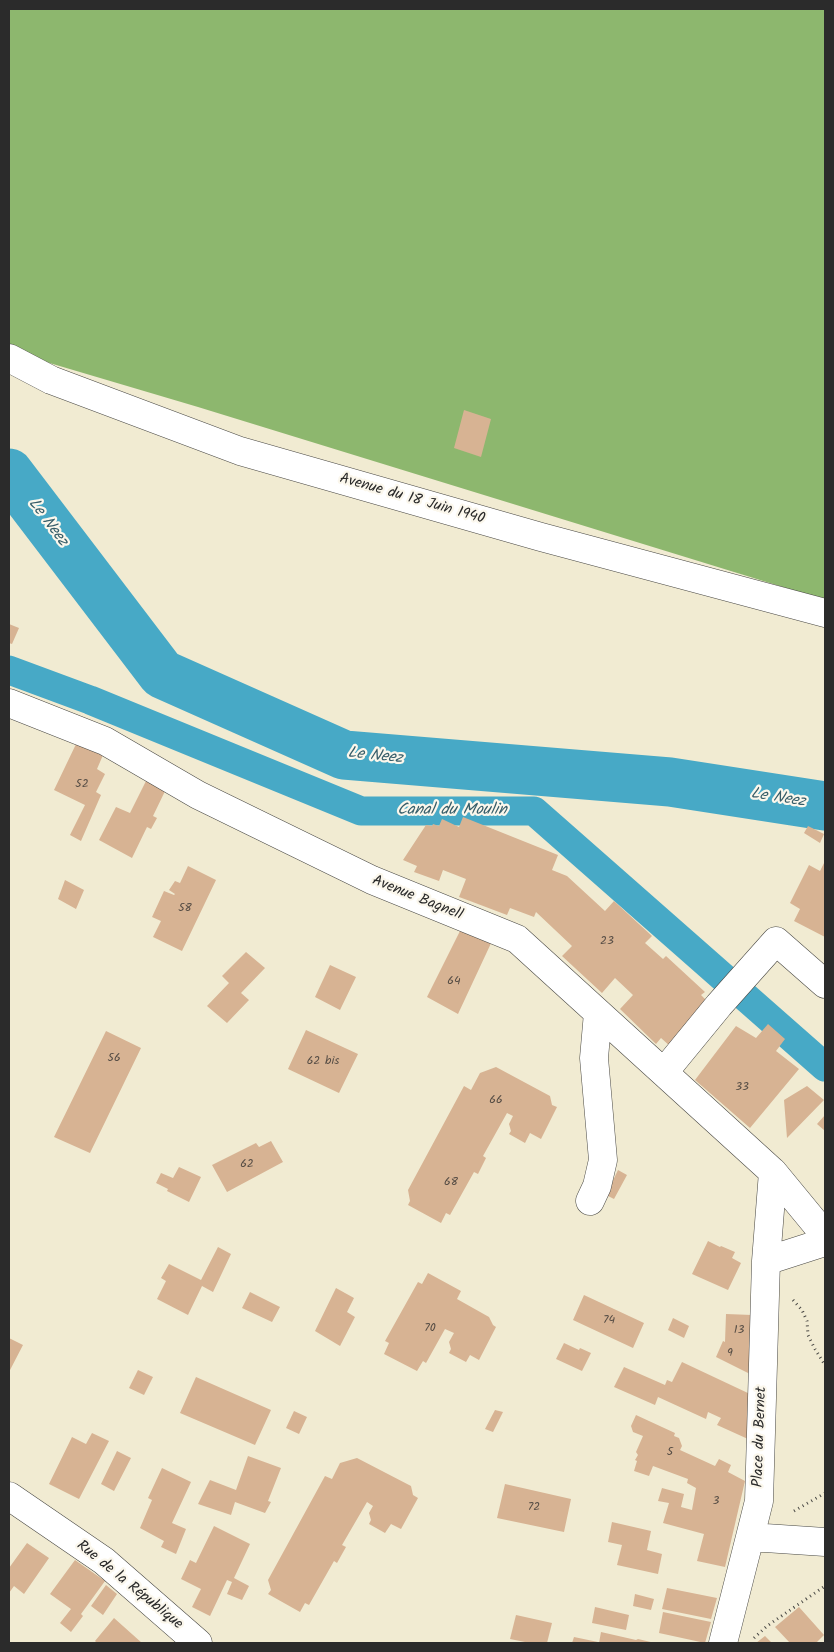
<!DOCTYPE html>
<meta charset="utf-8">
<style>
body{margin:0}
#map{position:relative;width:834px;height:1652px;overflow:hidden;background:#f1ebd2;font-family:Kalam,sans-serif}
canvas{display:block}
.frame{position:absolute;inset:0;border:10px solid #2b2b2b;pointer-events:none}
</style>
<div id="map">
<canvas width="834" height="1652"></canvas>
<div class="frame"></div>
</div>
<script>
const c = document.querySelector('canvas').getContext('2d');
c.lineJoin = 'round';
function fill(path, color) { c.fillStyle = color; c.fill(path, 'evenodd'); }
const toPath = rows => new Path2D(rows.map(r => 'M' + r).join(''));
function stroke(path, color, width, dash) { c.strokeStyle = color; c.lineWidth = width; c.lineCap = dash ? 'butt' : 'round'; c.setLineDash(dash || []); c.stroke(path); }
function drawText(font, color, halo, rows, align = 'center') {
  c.font = font + ' Kalam,sans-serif'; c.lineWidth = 4.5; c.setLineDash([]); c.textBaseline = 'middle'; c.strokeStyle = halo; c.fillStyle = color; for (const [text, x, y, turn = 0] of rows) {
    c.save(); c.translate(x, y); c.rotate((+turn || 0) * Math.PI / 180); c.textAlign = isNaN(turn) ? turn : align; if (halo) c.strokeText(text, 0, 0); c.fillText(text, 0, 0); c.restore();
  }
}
fill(toPath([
 [9,9,825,9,825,600,198,407,9,351]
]), '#8db76e');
stroke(toPath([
 [9,670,90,700,361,811,534,811,825,1067]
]), '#47a9c6', 29);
stroke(toPath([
 [9,473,162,674,344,755,670,782,825,806]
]), '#47a9c6', 49);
fill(toPath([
 [464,410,491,419,481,457,454,448],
 [9,624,19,628,12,644,9,643],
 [77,742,103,755,97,769,105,774,96,792,101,795,81,841,70,835,85,805,54,790],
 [148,777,167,787,153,816,157,818,151,829,147,827,132,858,99,840,116,807,130,813],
 [463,817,558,855,552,870,567,876,605,911,614,901,652,936,645,943,663,959,666,956,705,992,701,995,710,1004,671,1047,661,1038,656,1044,620,1009,633,995,615,978,602,993,562,956,572,946,536,912,534,917,510,908,507,915,470,901,459,897,466,879,443,870,439,881,414,872,417,866,403,860,426,825,432,826,433,824,439,826,442,819,459,827],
 [808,826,824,834,820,843,804,833],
 [825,861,825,937,794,921,800,909,790,903,809,865,820,871],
 [188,866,216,880,182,951,153,937,161,921,152,917,164,891,174,895,175,894,169,890,175,881,180,883],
 [65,880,84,890,76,909,58,899],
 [461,929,493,939,458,1014,427,997],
 [246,952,265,968,241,993,249,1000,227,1023,207,1006,229,983,222,976],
 [330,965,356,977,340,1010,315,997],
 [768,1024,785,1039,776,1051,799,1069,750,1128,695,1080,736,1026,756,1038],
 [306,1030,358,1054,339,1093,288,1069],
 [106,1031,141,1048,90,1153,54,1137],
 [496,1067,550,1096,552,1105,557,1107,541,1139,530,1133,525,1143,509,1134,511,1131,509,1124,513,1116,507,1113,483,1156,486,1158,478,1174,474,1172,450,1215,446,1213,441,1223,408,1205,410,1201,408,1190,464,1086,471,1090,480,1073],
 [807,1086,824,1100,787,1138,784,1100],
 [825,1115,825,1131,817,1124],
 [271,1141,283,1162,227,1192,212,1165,256,1143,259,1147],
 [179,1167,201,1177,189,1202,167,1191,168,1189,156,1183,161,1173,173,1178],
 [618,1170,627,1175,614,1199,606,1195],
 [708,1241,720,1247,721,1246,735,1252,732,1258,741,1263,728,1290,692,1274],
 [218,1247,231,1254,213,1292,202,1286,188,1315,157,1299,166,1281,161,1278,169,1264,201,1280],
 [428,1273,461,1291,457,1299,489,1317,493,1325,496,1327,479,1360,470,1355,466,1362,449,1353,451,1349,449,1342,454,1333,445,1329,426,1363,423,1361,417,1371,384,1354,389,1343,385,1341,418,1282,422,1284],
 [336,1288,354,1298,347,1312,355,1317,340,1346,315,1331],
 [250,1292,280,1307,272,1322,242,1308],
 [584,1295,644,1323,633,1348,573,1320],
 [726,1314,752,1315,750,1374,716,1357,723,1341,725,1342],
 [673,1318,689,1326,684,1338,668,1330],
 [9,1338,23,1345,9,1372],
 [564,1343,579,1350,580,1348,591,1353,582,1371,556,1359],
 [682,1362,750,1394,748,1439,717,1425,721,1418,708,1412,706,1419,658,1397,655,1405,614,1387,624,1367,665,1385,667,1380,672,1382],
 [138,1370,153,1377,144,1395,129,1388],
 [196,1377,271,1410,255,1445,180,1413],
 [495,1410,503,1412,493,1432,485,1429],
 [294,1411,307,1417,299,1434,286,1428],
 [636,1415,675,1433,674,1436,679,1438,682,1446,680,1450,715,1466,719,1459,731,1465,728,1472,745,1481,725,1567,697,1561,704,1534,663,1523,669,1503,658,1501,662,1488,684,1494,681,1507,692,1510,696,1488,687,1483,688,1479,653,1466,649,1476,634,1471,637,1461,635,1460,638,1455,636,1452,643,1436,633,1432,631,1426],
 [92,1433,109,1441,79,1499,49,1484,72,1437,86,1444],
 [117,1451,131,1458,114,1491,101,1484],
 [248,1456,281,1468,268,1501,271,1502,265,1513,235,1502,231,1515,198,1504,210,1480,236,1490],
 [357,1458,411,1486,413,1495,418,1498,401,1529,391,1524,385,1533,369,1524,371,1520,369,1513,373,1506,367,1502,342,1545,346,1547,337,1563,334,1561,309,1605,305,1603,300,1612,268,1594,271,1590,268,1580,325,1476,332,1479,340,1463],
 [162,1468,191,1482,172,1523,186,1529,176,1554,161,1547,164,1541,140,1528,152,1500,148,1498],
 [505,1484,571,1499,564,1532,497,1518],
 [612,1522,651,1531,647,1550,662,1554,658,1574,617,1565,622,1545,608,1542],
 [214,1526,250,1544,234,1578,249,1586,242,1600,227,1594,232,1582,227,1580,210,1616,192,1607,201,1589,181,1579,190,1560,196,1563],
 [27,1543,49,1558,24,1594,14,1586,9,1593,9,1568],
 [75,1560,105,1581,81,1614,83,1616,71,1632,60,1623,71,1609,50,1594],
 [106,1585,117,1594,103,1615,91,1606],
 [667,1588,717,1598,711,1619,662,1609],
 [635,1594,654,1599,651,1610,633,1606],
 [595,1607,629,1615,626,1630,592,1623],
 [799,1607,824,1635,816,1643,790,1643,775,1627],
 [663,1612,711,1622,705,1643,659,1633],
 [516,1615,552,1623,547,1643,530,1643,510,1639],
 [114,1618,142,1643,97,1643,95,1641],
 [601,1632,636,1640,638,1639,655,1643,599,1643],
 [765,1636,771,1642,756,1643],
 [574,1637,598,1642,598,1643,572,1643]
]), '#d7b393');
const minor = toPath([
 [9,703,105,741,198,795,372,880,517,939,773,1172],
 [664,1072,719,1005,776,941,825,984],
 [590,1201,597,1186,603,1160,594,1058,598,1013],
 [825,1235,773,1172,766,1261,759,1501,750,1537,825,1542],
 [766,1261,825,1242],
 [9,1496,104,1561,198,1643],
 [723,1643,750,1537]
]);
const major = toPath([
 [9,358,51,380,240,451,541,537,825,613]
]);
stroke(minor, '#494844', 29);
stroke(major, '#494844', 29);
stroke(toPath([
 [793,1300,802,1310,807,1321,808,1335,815,1349,825,1365],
 [794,1511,825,1493],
 [754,1638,767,1626,825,1586]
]), '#494844', 3, [1, 4]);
stroke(minor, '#fff', 28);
stroke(major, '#fff', 28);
drawText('12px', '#564d45', null, [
 ["52",82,785],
 ["58",185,909],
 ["23",607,942],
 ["64",454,982],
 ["56",114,1059],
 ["62 bis",323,1062],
 ["33",742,1088],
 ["66",496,1101],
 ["62",247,1165],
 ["68",451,1183],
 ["74",609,1321],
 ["70",430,1329],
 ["13",739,1331],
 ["9",730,1354],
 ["5",670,1453],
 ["3",716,1502],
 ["72",534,1508]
]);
drawText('15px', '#2b2b2b', '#fbf7ec', [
 ["Avenue du 18 Juin 1940",412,500,16],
 ["Avenue Bagnell",417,899,22],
 ["Place du Bernet",761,1437,-88],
 ["Rue de la République",129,1586,39]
]);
drawText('italic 16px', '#365d69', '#fbf7ec', [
 ["Le Neez",47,523,53],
 ["Le Neez",375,757,6],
 ["Le Neez",778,799,9],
 ["Canal du Moulin",452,811]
]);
</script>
